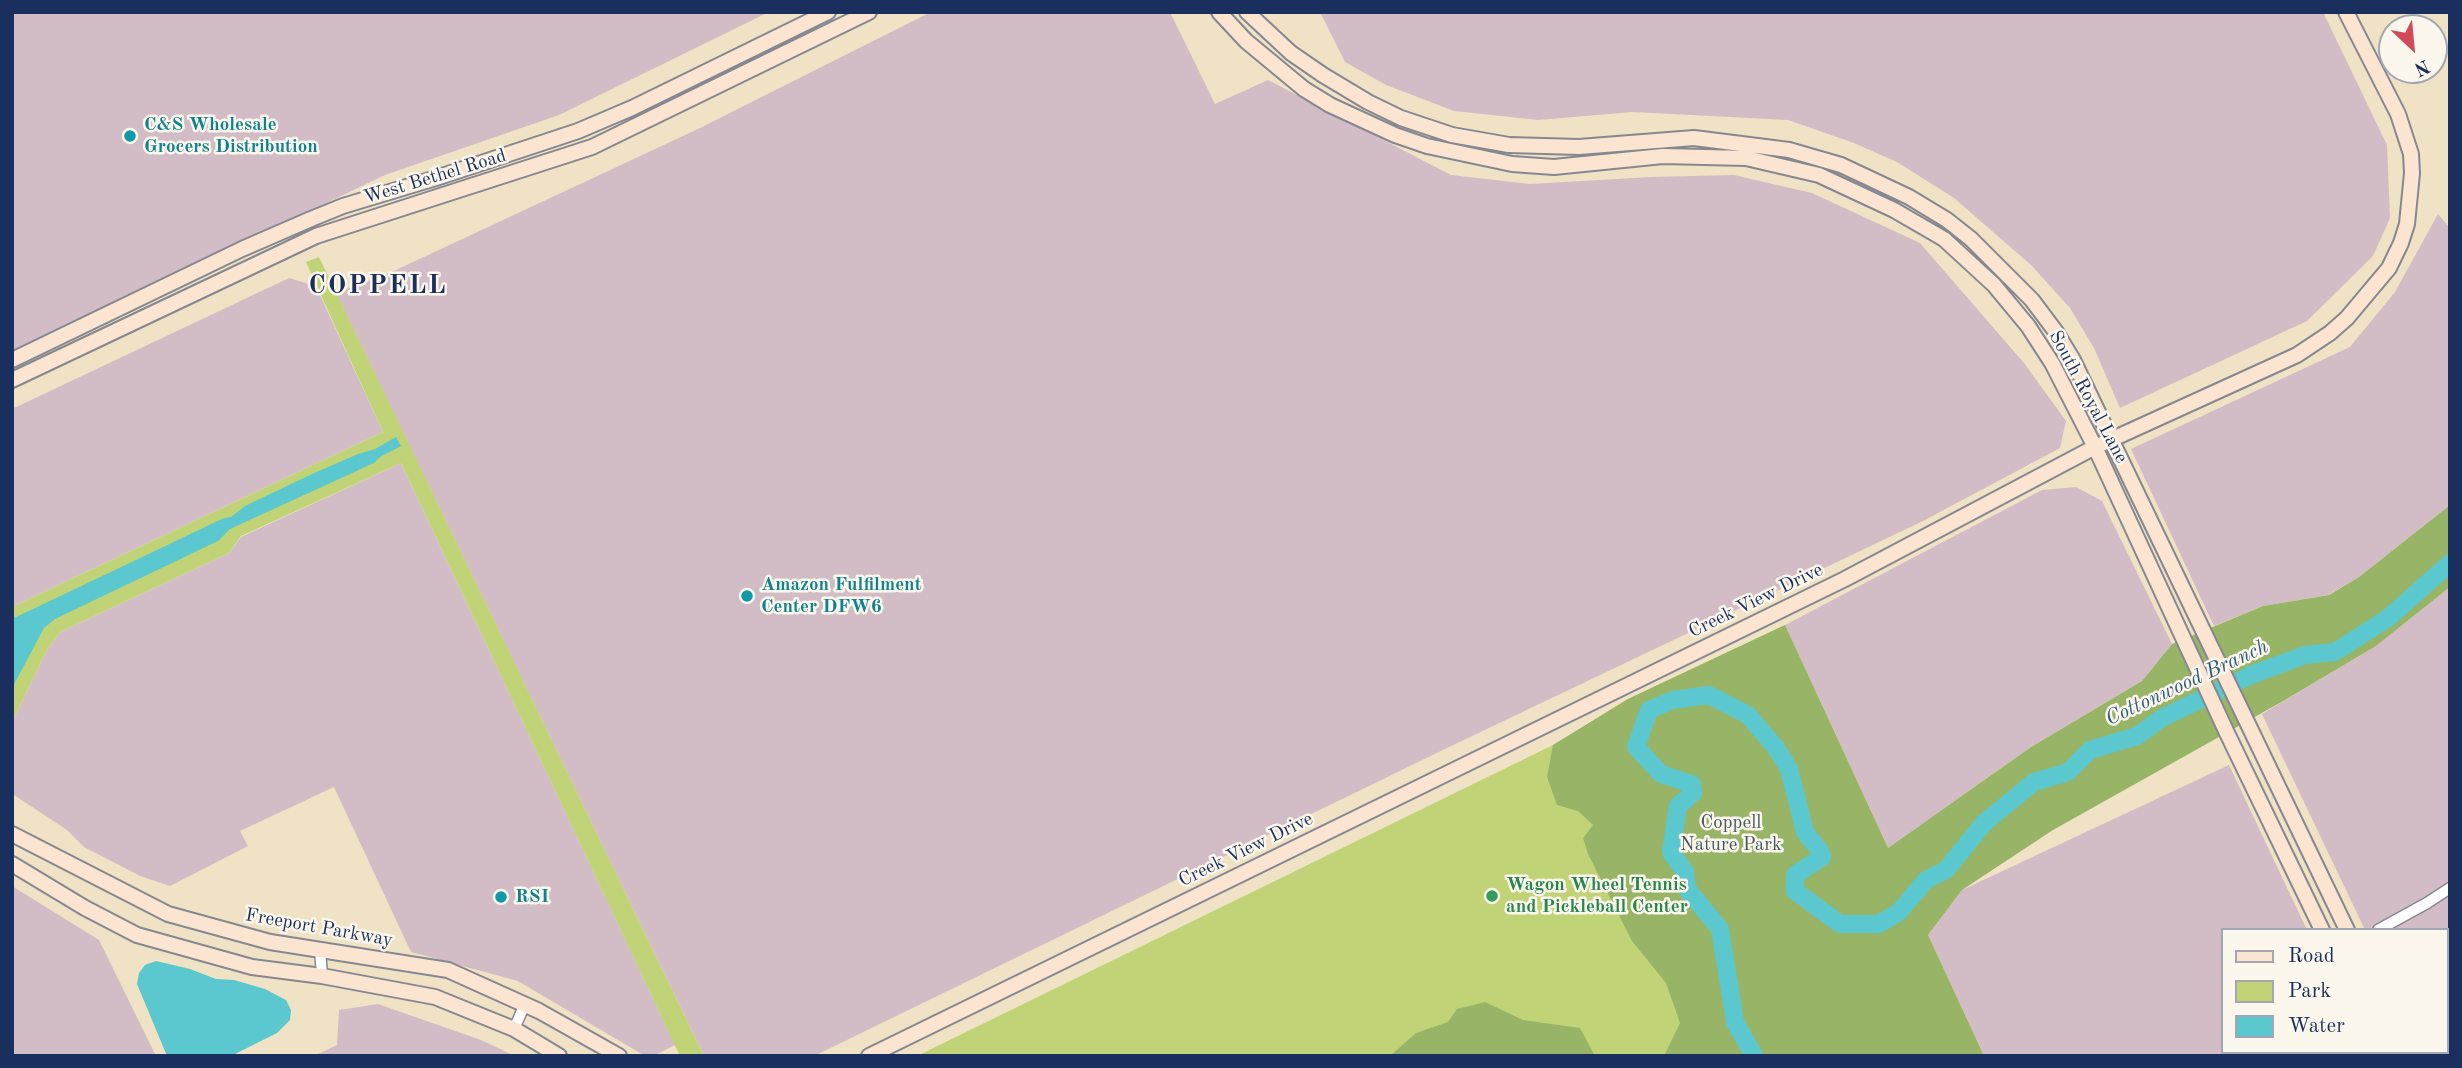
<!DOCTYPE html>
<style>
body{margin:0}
#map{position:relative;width:2462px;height:1068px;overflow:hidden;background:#f0e2c4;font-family:"Old Standard TT",serif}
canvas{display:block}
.frame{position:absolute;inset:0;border:14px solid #1b2f5e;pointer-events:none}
.legend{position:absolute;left:2221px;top:928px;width:228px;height:126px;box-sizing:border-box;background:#fbf7ec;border:2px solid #a1a7b3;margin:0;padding:9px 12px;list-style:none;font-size:21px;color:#1b2f5e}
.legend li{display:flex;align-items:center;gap:14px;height:35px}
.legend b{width:35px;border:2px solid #a1a7b3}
.north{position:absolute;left:2378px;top:14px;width:70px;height:70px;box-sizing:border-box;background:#fbf7ec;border:2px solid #a1a7b3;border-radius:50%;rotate:154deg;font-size:19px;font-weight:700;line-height:28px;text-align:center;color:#1b2f5e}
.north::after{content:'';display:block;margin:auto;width:24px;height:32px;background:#d1495b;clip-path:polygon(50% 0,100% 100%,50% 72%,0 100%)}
</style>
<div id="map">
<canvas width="2462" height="1068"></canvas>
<div class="frame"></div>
<ul class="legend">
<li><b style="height:9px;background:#fce5d0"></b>Road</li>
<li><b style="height:19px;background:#c0d376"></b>Park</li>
<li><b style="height:19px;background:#5ac8ce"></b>Water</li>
</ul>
<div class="north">N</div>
</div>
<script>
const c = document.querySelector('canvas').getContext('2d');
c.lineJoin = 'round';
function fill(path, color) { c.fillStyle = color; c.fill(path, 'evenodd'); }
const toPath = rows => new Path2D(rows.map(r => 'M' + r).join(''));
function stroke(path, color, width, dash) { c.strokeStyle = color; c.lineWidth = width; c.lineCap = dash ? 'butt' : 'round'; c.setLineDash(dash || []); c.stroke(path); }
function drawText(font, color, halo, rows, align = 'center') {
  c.font = font + ' "Old Standard TT",serif'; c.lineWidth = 5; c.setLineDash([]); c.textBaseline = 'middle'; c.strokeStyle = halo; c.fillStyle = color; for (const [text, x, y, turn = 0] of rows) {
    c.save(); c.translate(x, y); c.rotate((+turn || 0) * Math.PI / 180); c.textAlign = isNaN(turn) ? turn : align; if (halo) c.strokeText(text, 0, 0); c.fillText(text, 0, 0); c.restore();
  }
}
fill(toPath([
 [12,12,769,12,559,115,385,175,12,353],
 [931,12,1170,12,1215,104,1268,80,1451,175,1530,184,1651,177,1734,175,1812,193,1920,243,2024,363,2066,421,2060,448,1923,521,1447,748,814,1056,704,1056,336,293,396,270,698,129],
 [1320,12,2323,12,2387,145,2390,218,2373,256,2307,321,2120,408,2094,348,2070,308,2031,265,1954,198,1897,162,1854,143,1788,120,1633,112,1538,120,1454,111,1386,85,1345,62],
 [2438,214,2450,228,2450,505,2359,577,2328,595,2263,606,2214,626,2131,449,2350,347,2395,292],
 [289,278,306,283,320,295,383,432,12,607,12,409],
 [401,463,675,1045,653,1056,645,1056,518,981,411,952,334,787,240,831,248,846,170,886,140,876,84,847,67,830,14,795,12,785,12,722,47,650,60,632,229,553,241,537],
 [2076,487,2102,501,2172,644,2142,681,2031,747,1888,848,1785,625,2042,490],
 [2450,587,2450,1056,2426,1056,2424,1052,2446,1052,2446,930,2365,930,2262,714,2376,646],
 [2229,765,2307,930,2222,930,2222,1052,2364,1052,2366,1056,1984,1056,1928,935,1962,890],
 [12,886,99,940,156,1056,12,1056],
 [378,1004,481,1040,515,1056,314,1056,337,1045,339,1010]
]), '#d2bdc6');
fill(toPath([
 [319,257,704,1056,680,1056,401,463,241,536,229,553,60,632,47,650,12,722,12,607,383,432,306,262],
 [1785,625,1984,1056,917,1056,1553,745,1628,699]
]), '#c0d376');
fill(toPath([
 [2450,505,2450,587,2376,646,2285,700,2053,830,1962,890,1928,935,1984,1056,1664,1056,1680,1023,1666,983,1632,941,1588,854,1583,838,1593,825,1578,811,1557,805,1547,777,1553,745,1628,699,1785,625,1888,848,2031,747,2142,681,2172,644,2263,606,2329,595,2359,577],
 [1485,1002,1523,1020,1580,1028,1595,1056,1390,1056,1416,1033,1448,1022,1457,1009]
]), '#98b567');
fill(toPath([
 [396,437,401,446,380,457,374,463,230,529,218,541,55,619,44,628,12,688,12,619,224,518,231,517,245,506,310,475,358,454,375,449],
 [156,961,190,969,216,979,234,980,265,989,286,1000,291,1010,290,1020,277,1033,231,1056,167,1056,137,984,139,973,145,965]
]), '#5ac8ce');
stroke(toPath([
 [1754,1056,1735,1022,1720,929,1687,889,1685,872,1671,852,1678,806,1693,793,1692,784,1661,774,1636,747,1649,710,1673,700,1709,695,1748,715,1776,748,1789,769,1805,832,1820,851,1822,857,1795,875,1795,891,1840,924,1879,924,1899,912,1926,880,1946,870,1984,823,2034,782,2068,772,2090,750,2137,736,2162,718,2251,675,2305,655,2335,652,2388,618,2450,563]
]), '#5ac8ce', 18);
const street = toPath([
 [2378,930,2427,903,2450,888],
 [320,949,322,976],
 [514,1029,525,1004]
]);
const secondary = toPath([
 [1219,12,1246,41,1304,89,1330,105,1395,135,1427,146,1512,164,1554,167,1663,156,1746,158,1819,175,1894,210,1944,239,1994,285,2028,326,2052,363,2095,447,2227,733,2322,930],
 [1247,12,1291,53,1323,75,1368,102,1401,118,1452,135,1509,145,1579,147,1694,138,1789,150,1841,165,1909,197,1947,220,1971,239,2032,300,2056,332,2073,360,2347,930],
 [12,360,242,249,311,219,343,206,436,178,578,131,632,108,828,12],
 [12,380,316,236,592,147,869,12],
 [12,834,168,914,270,942,448,970,539,1011,619,1056],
 [12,864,85,908,137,935,252,967,322,976,435,997,514,1029,559,1056],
 [2384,1052,2386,1056],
 [2403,1052,2404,1056],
 [869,1056,1845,579,2095,447,2297,355,2330,333,2347,318,2389,268,2401,243,2407,224,2412,173,2411,154,2398,114,2346,12]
]);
stroke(street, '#868891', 13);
stroke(secondary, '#868891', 18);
stroke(street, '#fff', 10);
stroke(secondary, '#fce5d0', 14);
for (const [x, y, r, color] of [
 [130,136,7,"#0f9aa8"],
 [747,596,7,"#0f9aa8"],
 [1492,896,7,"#2e9e5b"],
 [501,897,7,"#0f9aa8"]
]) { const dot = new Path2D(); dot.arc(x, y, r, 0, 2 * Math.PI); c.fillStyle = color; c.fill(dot); stroke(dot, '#fbf7ec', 2.5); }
drawText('bold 19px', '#0d838f', '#fbf7ec', [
 ["C&S Wholesale",144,125],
 ["Grocers Distribution",144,147],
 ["Amazon Fulfilment",761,585],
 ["Center DFW6",761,607],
 ["RSI",515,897]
], 'left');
drawText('19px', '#1b2f5e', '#fbf7ec', [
 ["West Bethel Road",435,177,-17],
 ["South Royal Lane",2088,397,62],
 ["Creek View Drive",1756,601,-26],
 ["Creek View Drive",1246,850,-26],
 ["Freeport Parkway",319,928,10]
]);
drawText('19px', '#445864', '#fbf7ec', [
 ["Coppell",1731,823],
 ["Nature Park",1731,845]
]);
drawText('bold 19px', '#27864d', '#fbf7ec', [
 ["Wagon Wheel Tennis",1506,885],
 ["and Pickleball Center",1506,907]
], 'left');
drawText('italic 21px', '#2e5d80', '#fbf7ec', [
 ["Cottonwood Branch",2187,683,-25]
]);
c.letterSpacing = '2px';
drawText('bold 26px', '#1b2f5e', '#fbf7ec', [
 ["COPPELL",378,286]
]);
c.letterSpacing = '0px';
</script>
